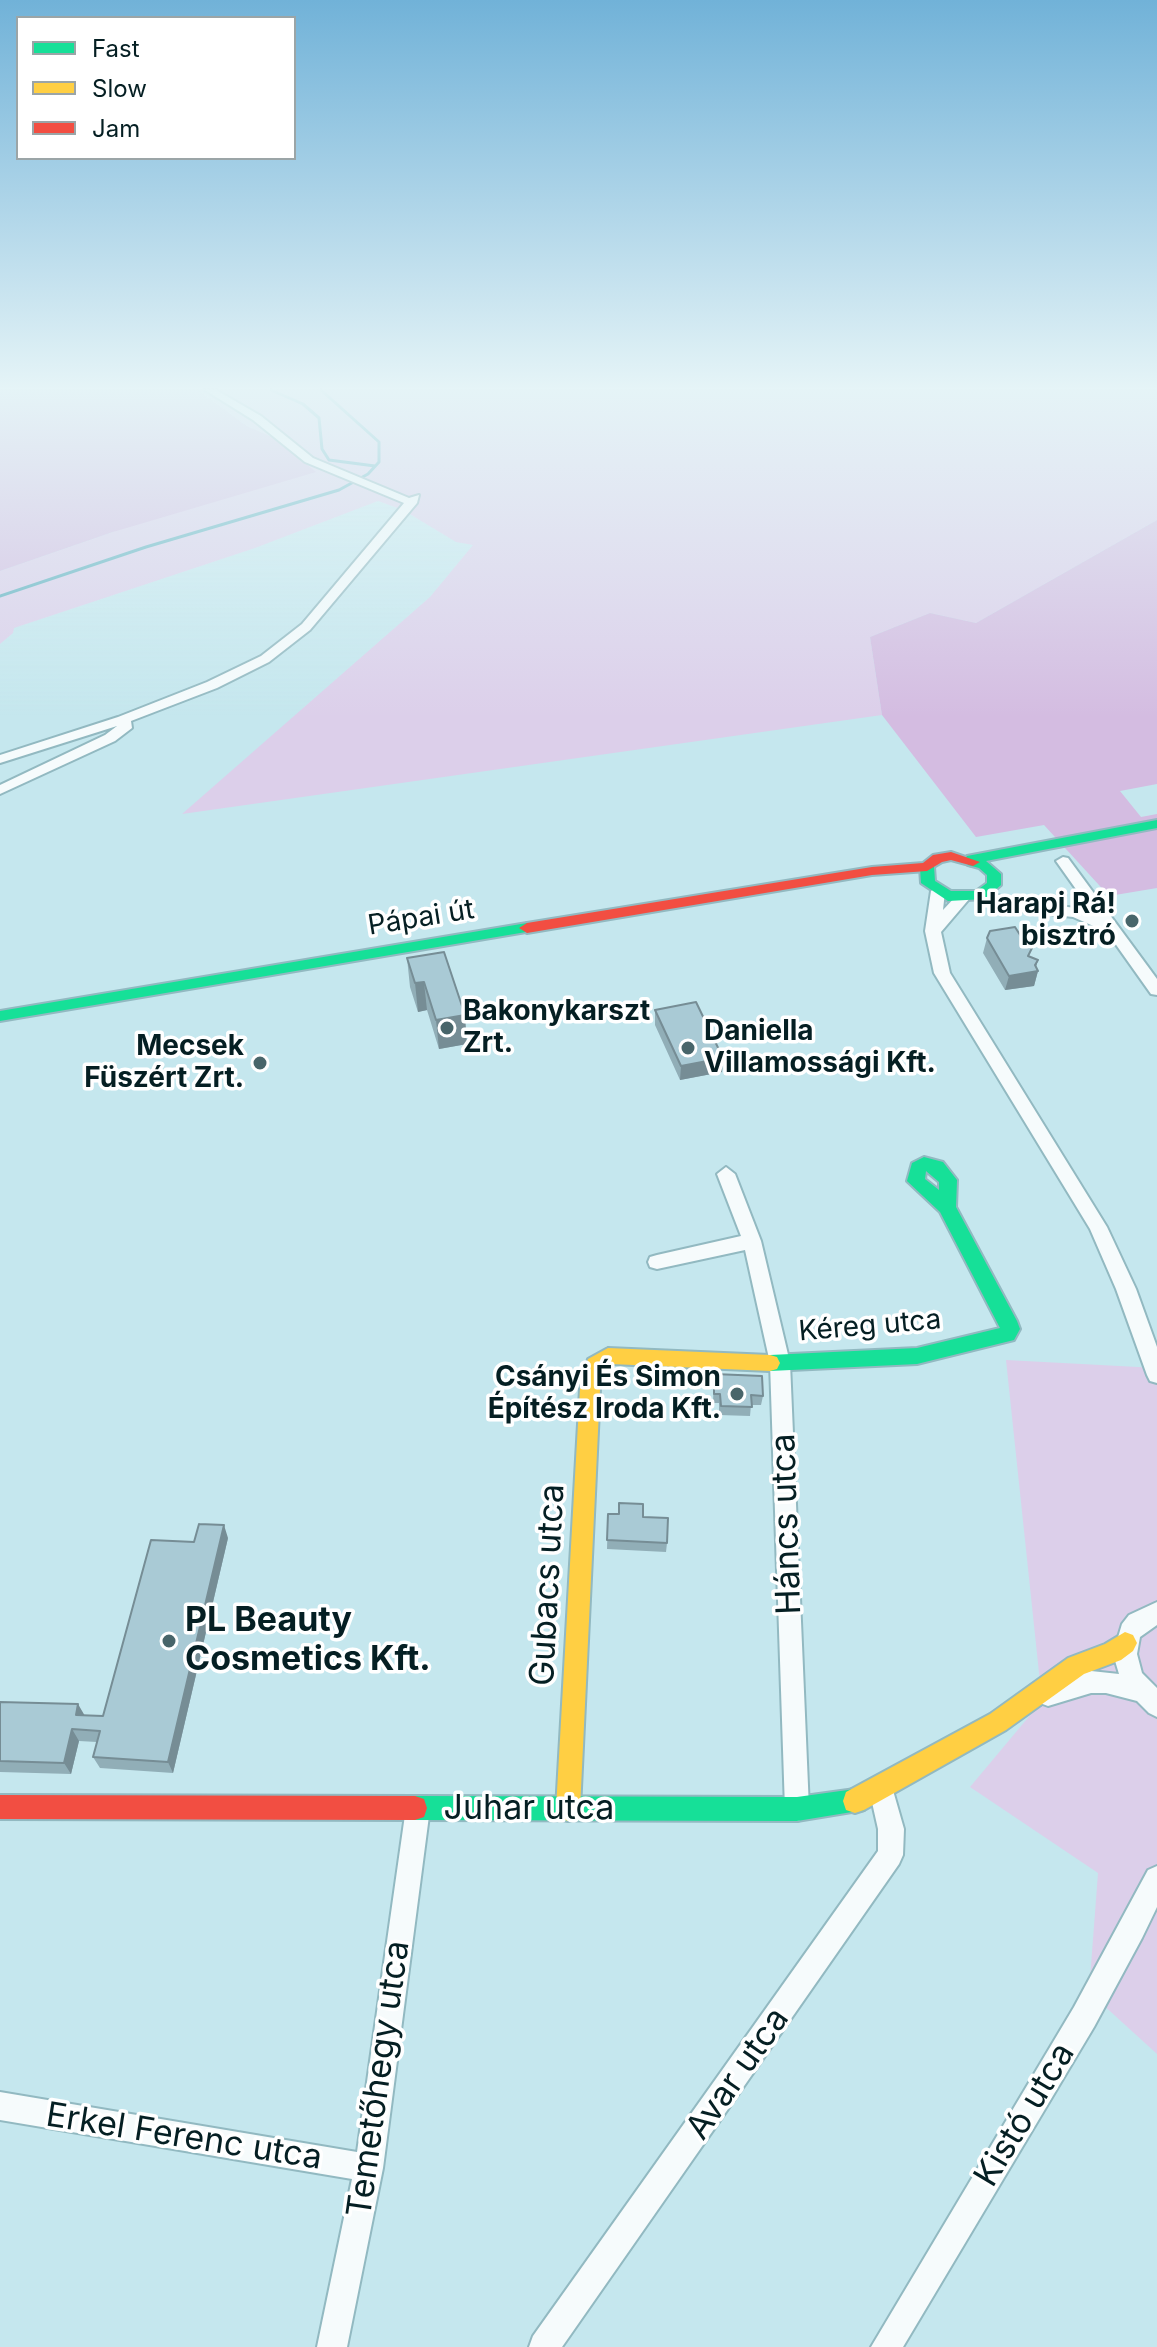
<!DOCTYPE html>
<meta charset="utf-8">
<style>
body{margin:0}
#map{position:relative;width:1157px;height:2347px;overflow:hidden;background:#c5e7ee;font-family:Inter,sans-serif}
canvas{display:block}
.legend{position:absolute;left:16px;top:16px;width:280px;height:144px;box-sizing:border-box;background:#fff;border:2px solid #9ba5a7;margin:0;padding:10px 14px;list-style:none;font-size:24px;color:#051f23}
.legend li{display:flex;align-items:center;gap:16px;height:40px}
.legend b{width:40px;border:2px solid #9ba5a7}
</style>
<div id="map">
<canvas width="1157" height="2347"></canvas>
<ul class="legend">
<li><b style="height:10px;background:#16e098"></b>Fast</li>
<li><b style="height:10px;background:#ffcf43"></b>Slow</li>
<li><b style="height:10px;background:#f24e42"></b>Jam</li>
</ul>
</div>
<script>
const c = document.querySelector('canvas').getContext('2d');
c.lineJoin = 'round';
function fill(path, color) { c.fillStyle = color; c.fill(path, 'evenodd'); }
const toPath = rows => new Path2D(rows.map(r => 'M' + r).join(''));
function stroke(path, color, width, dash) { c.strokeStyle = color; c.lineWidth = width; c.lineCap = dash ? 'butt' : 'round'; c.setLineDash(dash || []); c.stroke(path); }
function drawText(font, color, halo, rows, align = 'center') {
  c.font = font + ' Inter,sans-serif'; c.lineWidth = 7; c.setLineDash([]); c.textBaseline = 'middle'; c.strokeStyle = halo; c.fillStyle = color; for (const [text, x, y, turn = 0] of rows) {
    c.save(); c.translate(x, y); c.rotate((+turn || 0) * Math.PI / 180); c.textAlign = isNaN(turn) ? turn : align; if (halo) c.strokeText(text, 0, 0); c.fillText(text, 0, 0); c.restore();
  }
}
fill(toPath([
 [198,390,1157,390,1157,520,976,623,930,613,870,637,882,715,182,814,430,597,473,545,456,542,403,510,378,501,255,548,14,628,13,633,0,644,0,571,113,532,275,438,247,426],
 [1006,1360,1157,1368,1157,2054,1089,1992,1098,1873,970,1787,1042,1701]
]), '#dccfea');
fill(toPath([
 [0,390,198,390,247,426,275,438,316,472,113,532,0,571],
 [1157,520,1157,784,1120,791,1141,817,1157,814,1157,888,1109,896,1044,825,976,837,882,715,870,637,930,613,976,623]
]), '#d4bce1');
stroke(toPath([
 [271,390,303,404,319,418,322,449,329,460,375,466],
 [0,596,146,547,339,490,368,474,379,462,379,442,321,390]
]), '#60b0bf', 3);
const street = toPath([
 [205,390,216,390,261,416,313,458,409,498,419,495,417,503,310,630,269,662,217,688,131,721,132,728,115,741,0,794,0,785,105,735,117,726,0,763,0,755,118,717,207,682,261,656,302,624,404,503,305,462,253,420,205,390],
 [1063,857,1068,858,1157,979,1157,995,1151,994,1107,932,1073,917,1026,912,975,899,972,896,980,891,1026,902,1076,908,1095,916,1056,861,1063,857],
 [938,886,945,891,943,910,957,895,967,895,970,898,941,932,950,973,1107,1227,1136,1289,1157,1347,1157,1383,1150,1381,1147,1375,1116,1289,1090,1229,934,973,925,931,931,891,938,886],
 [726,1167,735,1174,761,1241,790,1363,809,1809,806,1818,797,1821,788,1818,785,1809,770,1363,745,1250,657,1269,650,1267,648,1262,650,1257,657,1255,741,1236,717,1174,726,1167],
 [1157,1602,1157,1625,1140,1637,1137,1654,1142,1673,1157,1688,1157,1717,1149,1713,1137,1701,1106,1693,1091,1693,1048,1706,1040,1703,1036,1695,1040,1687,1048,1684,1091,1671,1119,1674,1113,1654,1122,1624,1129,1615,1157,1602],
 [881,1777,890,1780,904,1829,903,1855,899,1864,562,2347,529,2347,533,2336,878,1851,878,1829,869,1789,872,1780,881,1777],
 [418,1796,427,1799,430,1808,383,2168,347,2347,317,2347,352,2179,0,2120,0,2092,357,2152,406,1808,409,1799,418,1796],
 [1157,1866,1157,1907,1142,1938,1094,2027,903,2347,871,2347,1074,2007,1148,1870,1157,1866]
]);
const fast = toPath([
 [1157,820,1157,828,986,861,1001,874,1001,885,985,899,948,901,921,883,920,867,927,863,934,867,935,881,951,891,976,891,987,883,987,875,979,868,968,865,965,859,967,856,1157,820],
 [527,923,532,925,535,928,532,931,0,1021,0,1011,527,923],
 [924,1157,943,1162,957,1180,956,1207,1017,1321,1020,1329,1014,1340,917,1364,770,1371,763,1369,760,1363,763,1357,770,1355,917,1348,1000,1328,940,1212,907,1181,912,1163,924,1157],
 [926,1171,939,1182,939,1190,925,1179,926,1171],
 [855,1789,864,1792,867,1801,864,1810,797,1821,415,1820,406,1817,403,1808,406,1799,415,1796,797,1797,855,1789]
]);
const slow = toPath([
 [608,1348,770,1355,777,1357,780,1363,777,1369,770,1371,611,1364,604,1369,600,1389,580,1809,577,1818,568,1821,559,1818,556,1809,580,1389,588,1359,608,1348],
 [1125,1632,1133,1635,1137,1643,1133,1651,1121,1660,1084,1674,1006,1730,864,1810,855,1813,846,1810,843,1801,846,1792,990,1714,1068,1658,1105,1644,1125,1632]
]);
const jam = toPath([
 [951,852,980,862,973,866,951,860,942,862,927,871,872,875,527,933,519,928,527,923,872,867,923,863,933,855,951,852],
 [0,1795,415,1796,424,1799,427,1808,424,1817,415,1820,0,1819,0,1795]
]);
stroke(street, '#92b9c1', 4);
stroke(fast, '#92b9c1', 4);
stroke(slow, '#92b9c1', 4);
stroke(jam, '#92b9c1', 4);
fill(street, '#f6fbfc');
fill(fast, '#16e098');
fill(slow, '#ffcf43');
fill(jam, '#f24e42');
fill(toPath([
 [987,938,1038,960,1036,967,1038,971,1034,986,1005,990,983,953],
 [407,958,467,1044,439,1049,427,1010,418,1012,410,987],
 [655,1010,723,1058,722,1072,680,1080,655,1025],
 [714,1374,763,1396,761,1405,751,1405,750,1416,719,1415,719,1403,713,1403],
 [608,1514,643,1517,667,1543,666,1552,607,1549],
 [228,1538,173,1773,100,1768,93,1757,97,1742,79,1741,71,1774,0,1772,0,1702,85,1715,103,1716]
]), '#91aeb7');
fill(toPath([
 [1038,960,1034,972,1038,971,1034,986,1005,990,1009,976,1035,965],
 [424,982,427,1010,418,1012,415,983],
 [465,1015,467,1044,439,1049,436,1020],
 [723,1058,722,1072,680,1080,681,1066],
 [224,1525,228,1538,173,1773,168,1762],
 [78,1704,85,1716,76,1715],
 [72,1729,79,1741,71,1774,64,1763]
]), '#768d95');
const building = toPath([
 [1015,927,1022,938,1035,942,1028,956,1038,960,1035,965,1038,971,1009,976,987,938,990,931,1015,927],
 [444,952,465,1015,436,1020,424,982,415,983,407,958,444,952],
 [696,1002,723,1058,681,1066,655,1010,696,1002],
 [714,1374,762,1376,763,1396,751,1395,752,1407,721,1406,720,1394,714,1394,714,1374],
 [619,1503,643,1504,643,1517,668,1518,667,1543,607,1540,608,1514,619,1514,619,1503],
 [199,1524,224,1525,168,1762,93,1757,100,1731,72,1729,64,1763,0,1761,0,1702,78,1704,76,1715,103,1716,151,1540,194,1542,199,1524]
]);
fill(building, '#a9cad5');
stroke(building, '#768d95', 2);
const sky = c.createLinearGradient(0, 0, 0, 718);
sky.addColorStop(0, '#71b2d8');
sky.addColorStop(0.54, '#e5f4f7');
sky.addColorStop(1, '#e5f4f700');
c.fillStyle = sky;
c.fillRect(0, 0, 1157, 718);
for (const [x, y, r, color] of [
 [1132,921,8,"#48656a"],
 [447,1028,8,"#48656a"],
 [688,1048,8,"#48656a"],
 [260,1063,8,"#48656a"],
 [737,1394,8,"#48656a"],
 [169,1641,8,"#48656a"]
]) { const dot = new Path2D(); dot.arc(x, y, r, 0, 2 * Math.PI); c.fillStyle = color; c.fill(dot); stroke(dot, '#fff', 3); }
drawText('bold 28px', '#051f23', '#fff', [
 ["Harapj Rá!",1116,905],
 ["bisztró",1116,937],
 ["Bakonykarszt",463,1012,"left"],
 ["Zrt.",463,1044,"left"],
 ["Daniella",704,1032,"left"],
 ["Villamossági Kft.",704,1064,"left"],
 ["Mecsek",244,1047],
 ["Füszért Zrt.",244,1079],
 ["Csányi És Simon",721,1378],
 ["Építész Iroda Kft.",721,1410]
], 'right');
drawText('28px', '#051f23', '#fff', [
 ["Pápai út",421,918,-9],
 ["Kéreg utca",870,1326,-5]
]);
drawText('34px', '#051f23', '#fff', [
 ["Háncs utca",787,1524,-92],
 ["Gubacs utca",548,1585,-87],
 ["Juhar utca",529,1809],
 ["Avar utca",738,2074,-55],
 ["Temetőhegy utca",379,2079,-82],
 ["Kistó utca",1025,2115,-59],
 ["Erkel Ferenc utca",184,2137,9]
]);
drawText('bold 34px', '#051f23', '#fff', [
 ["PL Beauty",185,1621],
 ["Cosmetics Kft.",185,1660]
], 'left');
</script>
